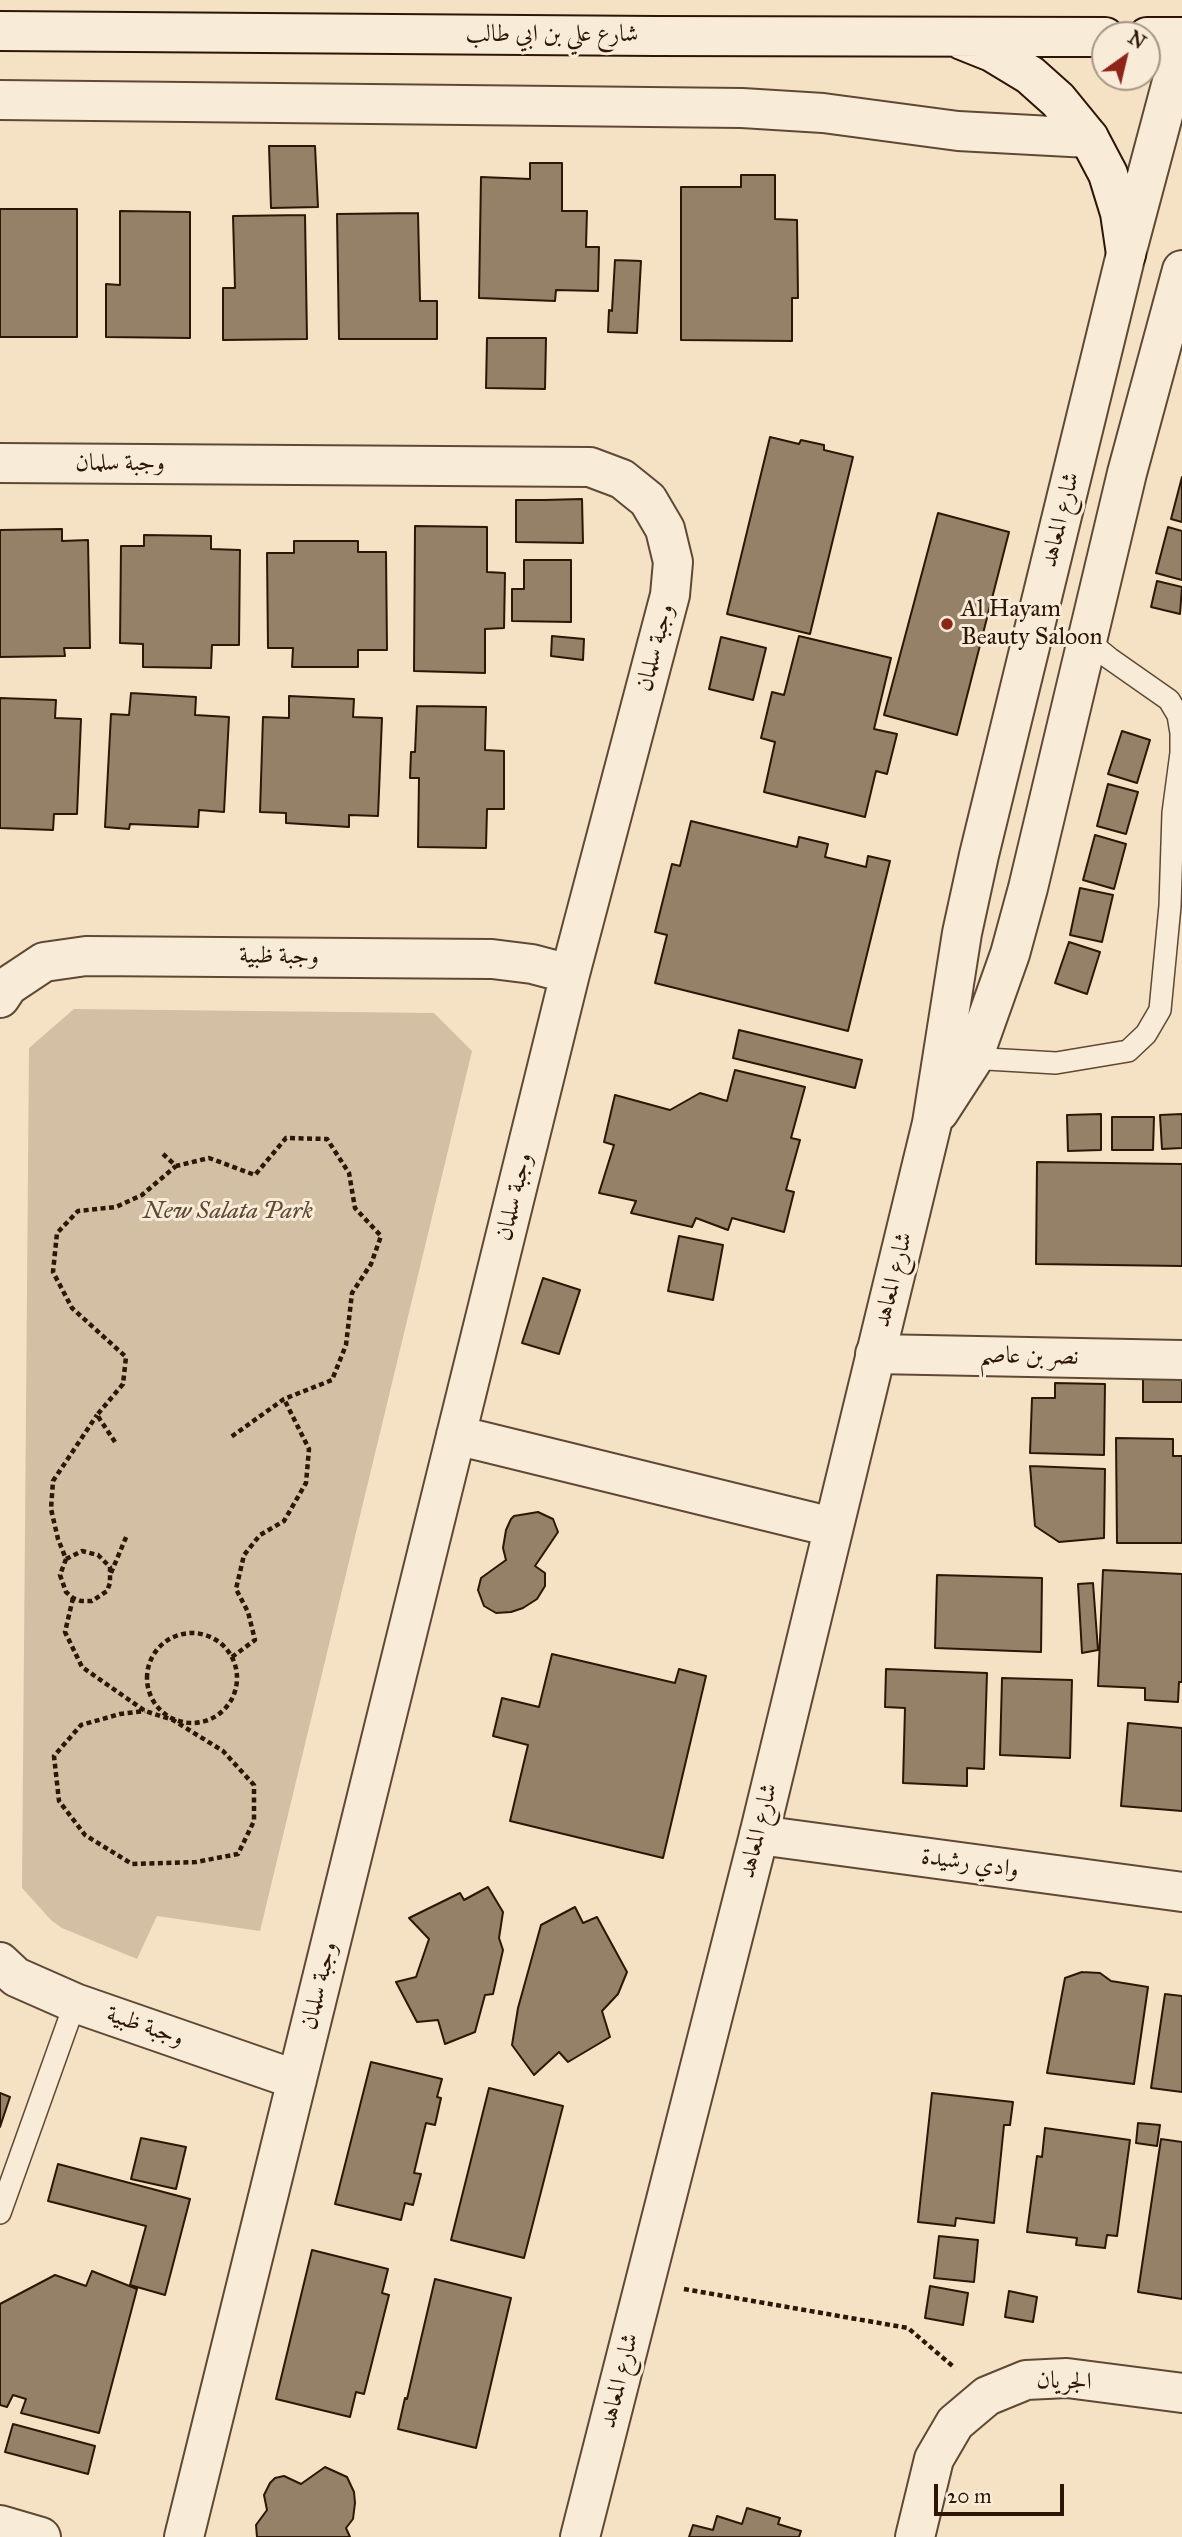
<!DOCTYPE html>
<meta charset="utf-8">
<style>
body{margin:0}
#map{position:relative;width:1182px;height:2537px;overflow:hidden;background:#f5e2c4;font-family:"IM FELL Great Primer",serif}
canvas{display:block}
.north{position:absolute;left:1091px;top:21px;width:70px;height:70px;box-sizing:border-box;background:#f8ecd9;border:2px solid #a79684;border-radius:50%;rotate:34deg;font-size:19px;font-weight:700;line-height:28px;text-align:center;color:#2d1605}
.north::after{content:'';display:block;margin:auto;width:24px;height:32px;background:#8f2418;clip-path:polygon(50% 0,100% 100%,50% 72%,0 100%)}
.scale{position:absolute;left:934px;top:2484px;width:130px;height:32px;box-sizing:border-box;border:4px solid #2d1605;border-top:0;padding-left:9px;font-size:21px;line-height:24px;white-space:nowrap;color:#2d1605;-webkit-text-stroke:5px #f8ecd9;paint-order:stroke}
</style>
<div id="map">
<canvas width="1182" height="2537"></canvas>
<div class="north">N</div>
<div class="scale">20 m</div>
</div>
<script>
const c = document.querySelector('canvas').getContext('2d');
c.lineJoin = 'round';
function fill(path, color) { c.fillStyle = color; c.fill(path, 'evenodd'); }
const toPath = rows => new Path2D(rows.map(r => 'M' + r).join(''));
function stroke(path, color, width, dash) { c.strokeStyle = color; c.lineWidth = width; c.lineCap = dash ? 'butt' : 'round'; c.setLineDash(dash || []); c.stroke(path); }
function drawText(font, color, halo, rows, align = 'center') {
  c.font = font + ' "IM FELL Great Primer",Amiri,serif'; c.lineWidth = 6; c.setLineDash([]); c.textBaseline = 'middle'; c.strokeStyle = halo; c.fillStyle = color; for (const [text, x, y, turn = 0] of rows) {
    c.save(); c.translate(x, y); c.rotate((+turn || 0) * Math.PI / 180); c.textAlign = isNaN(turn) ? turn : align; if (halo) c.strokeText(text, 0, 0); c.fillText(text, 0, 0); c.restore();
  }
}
fill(toPath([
 [74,1009,434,1013,472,1051,260,1931,157,1916,137,1959,62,1928,51,1920,22,1888,29,1048]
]), '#d3bfa4');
const building = toPath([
 [269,146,315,146,318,207,271,208,269,146],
 [530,163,562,163,562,211,587,211,586,247,599,247,598,291,556,290,555,301,479,298,481,177,530,179,530,163],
 [741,175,775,175,775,219,797,220,798,298,792,298,792,341,681,340,681,187,741,187,741,175],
 [0,209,77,209,77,337,0,337,0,209],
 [120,211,190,212,190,338,106,337,106,284,120,285,120,211],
 [418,213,420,301,437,301,437,339,339,339,337,214,418,213],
 [305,215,307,339,223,340,223,288,235,288,233,216,305,215],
 [615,260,641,261,637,333,608,332,609,310,612,311,615,260],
 [487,338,546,338,545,389,486,388,487,338],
 [770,437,799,444,801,440,824,445,824,450,853,457,810,634,727,614,770,437],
 [1182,477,1182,522,1171,519,1182,477],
 [544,500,582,499,583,543,516,542,516,500,544,500],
 [938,513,1009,532,957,735,884,715,938,513],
 [415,526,487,527,487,572,505,573,504,628,485,629,485,673,414,671,415,526],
 [1168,527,1182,531,1182,580,1156,573,1168,527],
 [62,529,62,541,88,540,90,648,64,648,65,656,0,657,0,530,62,529],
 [144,535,211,536,211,549,240,550,239,645,212,645,211,668,143,667,143,644,120,643,121,546,144,546,144,535],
 [294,541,358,541,358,552,386,552,387,650,358,650,358,667,292,667,293,648,268,648,267,553,294,553,294,541],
 [524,560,571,560,571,622,512,621,512,589,524,589,524,560],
 [1157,581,1182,587,1180,614,1151,607,1157,581],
 [552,636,584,639,583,660,551,656,552,636],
 [799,636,891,658,874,729,897,734,887,774,876,771,865,817,764,792,775,742,761,738,772,692,784,695,799,636],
 [721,637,766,648,753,700,709,689,721,637],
 [131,693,196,697,195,715,229,717,224,812,199,810,198,827,130,824,129,829,105,827,111,714,129,715,131,693],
 [289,696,354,699,353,717,382,718,378,816,349,815,349,827,286,823,286,813,260,812,263,717,289,718,289,696],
 [0,698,56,700,55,718,81,719,77,814,54,814,53,830,0,828,0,698],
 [417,706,486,707,485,750,504,751,504,809,487,809,486,848,418,847,419,778,410,778,411,752,415,752,417,706],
 [1122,731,1150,740,1137,783,1108,774,1122,731],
 [1108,784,1138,792,1126,834,1097,826,1108,784],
 [691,821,797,847,799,837,828,844,825,857,866,867,868,856,890,861,848,1031,655,983,667,935,655,932,672,864,680,866,691,821],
 [1095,835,1126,844,1114,889,1083,880,1095,835],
 [1080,888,1113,895,1102,942,1070,935,1080,888],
 [1069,942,1100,952,1087,994,1055,983,1069,942],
 [739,1030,862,1060,855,1088,733,1058,739,1030],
 [735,1070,805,1087,791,1138,800,1140,786,1190,794,1192,784,1232,732,1218,728,1230,696,1218,692,1227,631,1213,636,1201,599,1193,614,1145,604,1142,615,1095,670,1110,700,1093,727,1101,735,1070],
 [1101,1114,1101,1150,1068,1151,1067,1115,1101,1114],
 [1182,1114,1182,1148,1162,1149,1160,1115,1182,1114],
 [1112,1117,1154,1117,1153,1150,1112,1150,1112,1117],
 [1037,1162,1182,1164,1182,1266,1036,1264,1037,1162],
 [679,1236,723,1245,713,1300,668,1291,679,1236],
 [543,1278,580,1290,559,1354,522,1343,543,1278],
 [1182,1375,1182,1402,1143,1402,1143,1376,1182,1375],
 [1055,1383,1105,1384,1104,1455,1030,1453,1032,1398,1055,1398,1055,1383],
 [1116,1438,1173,1439,1173,1456,1182,1456,1182,1543,1117,1543,1116,1438],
 [1030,1466,1105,1469,1104,1538,1059,1542,1035,1526,1030,1466],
 [538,1512,553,1519,558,1532,535,1566,545,1573,545,1586,537,1599,523,1608,511,1612,496,1613,484,1606,478,1590,481,1578,506,1560,503,1548,506,1530,511,1519,514,1516,538,1512],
 [1103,1570,1182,1574,1182,1682,1179,1682,1178,1702,1145,1700,1145,1688,1098,1686,1103,1570],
 [937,1575,1042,1578,1041,1652,935,1648,937,1575],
 [1093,1583,1098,1650,1082,1653,1078,1584,1093,1583],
 [552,1654,675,1683,679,1669,706,1676,663,1858,510,1821,528,1745,493,1736,502,1698,539,1707,552,1654],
 [886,1669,987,1673,984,1769,967,1768,967,1786,903,1783,905,1708,885,1707,886,1669],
 [1002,1678,1072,1680,1070,1758,1000,1755,1002,1678],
 [1128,1723,1182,1728,1182,1811,1121,1806,1128,1723],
 [488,1887,503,1912,499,1938,503,1950,493,1994,485,1995,475,2032,445,2044,438,2020,417,2022,396,1982,416,1977,429,1939,409,1918,460,1893,464,1900,488,1887],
 [575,1907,583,1923,597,1917,627,1972,618,1994,602,2011,610,2037,568,2062,559,2052,534,2075,512,2045,518,2008,541,1925,575,1907],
 [1082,1972,1100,1973,1111,1981,1148,1987,1134,2084,1047,2073,1065,1978,1082,1972],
 [1165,1994,1182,1996,1182,2092,1151,2088,1165,1994],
 [371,2062,442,2079,437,2097,441,2098,435,2125,426,2123,414,2173,421,2174,413,2205,405,2203,401,2220,335,2204,371,2062],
 [489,2088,563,2106,524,2258,451,2240,489,2088],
 [0,2093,10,2097,0,2127,0,2093],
 [932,2093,1013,2102,1010,2125,1004,2125,994,2223,956,2218,955,2226,918,2222,932,2093],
 [1138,2123,1160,2125,1157,2146,1136,2143,1138,2123],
 [1045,2128,1130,2140,1117,2236,1107,2235,1105,2248,1076,2245,1077,2238,1027,2232,1037,2156,1042,2157,1045,2128],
 [141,2138,186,2147,176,2189,131,2179,141,2138],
 [1161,2139,1182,2142,1182,2299,1138,2292,1161,2139],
 [58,2164,190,2199,165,2295,130,2285,146,2226,48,2201,58,2164],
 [939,2236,978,2240,974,2282,934,2278,939,2236],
 [312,2250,388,2269,382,2293,389,2295,364,2394,356,2392,350,2417,276,2399,312,2250],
 [92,2271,137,2289,99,2433,21,2413,26,2399,13,2395,7,2407,0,2405,0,2304,55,2275,86,2286,92,2271],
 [435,2279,511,2298,476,2448,398,2429,405,2398,407,2399,435,2279],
 [930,2286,968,2293,963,2325,925,2318,930,2286],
 [1009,2291,1037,2297,1033,2322,1005,2317,1009,2291],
 [13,2424,95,2446,88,2474,5,2452,13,2424],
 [325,2467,347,2477,354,2492,355,2503,353,2519,346,2528,350,2537,257,2537,256,2525,267,2510,264,2495,270,2483,275,2478,284,2476,301,2484,325,2467],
 [747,2508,780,2518,778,2524,801,2531,799,2537,689,2537,693,2525,713,2530,717,2516,742,2524,747,2508]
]);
fill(building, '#958068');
stroke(building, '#2d1605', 2);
const service = toPath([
 [972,1061,987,1059,1056,1063,1128,1051,1146,1034,1160,1010,1170,906,1173,813,1181,753,1181,733,1178,715,1169,700,1109,658,1087,640],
 [0,2213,75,2003]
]);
const minor = toPath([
 [0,100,742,108,823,113,958,131,1089,138],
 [0,463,590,467,622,479,648,500,665,529,673,562,670,595,570,974,184,2537],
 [0,998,8,986,44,962,86,956,492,959,532,964,570,974],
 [875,1354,1182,1360],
 [456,1435,832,1527],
 [759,1835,1182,1892],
 [0,1962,16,1977,75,2003,297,2080],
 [0,2525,41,2537],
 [915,2537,934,2459,955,2423,987,2396,1026,2380,1067,2378,1182,2393]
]);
const tertiary = toPath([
 [939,1112,972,1061,1010,954,1028,888,1127,473,1182,270],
 [580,2537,759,1835,932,1123,962,933,979,855,1126,254,1182,44]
]);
const secondary = toPath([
 [0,31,656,36,1105,37],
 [1147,37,1182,37],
 [962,40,992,52,1030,75,1058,100,1089,138,1108,174,1120,213,1126,254]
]);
stroke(service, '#5f4935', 24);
stroke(minor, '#5f4935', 42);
stroke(tertiary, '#5f4935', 42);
stroke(secondary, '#2d1605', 42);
stroke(toPath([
 [163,1154,176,1166,209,1158,255,1175,286,1138,327,1139,349,1173,355,1208,381,1236,371,1264,352,1293,346,1345,332,1380,284,1399,231,1437],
 [115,1442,97,1415,123,1384,126,1357,72,1308,53,1272,57,1233,78,1211,116,1207,142,1195,176,1166],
 [66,1559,82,1551,98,1555,110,1567,110,1583,107,1591,92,1601,81,1601,73,1598,66,1592,60,1575,66,1559,58,1539,51,1509,53,1481,97,1415],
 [111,1573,127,1535],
 [73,1598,65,1632,82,1667,145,1711,173,1720,223,1751,254,1785,254,1821,238,1854,196,1862,132,1864,85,1835,59,1801,54,1756,81,1725,120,1714,145,1711],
 '147 1678a45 45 0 1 1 90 0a45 45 0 1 1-90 0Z',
 [232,1657,255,1640,248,1612,236,1589,244,1555,260,1535,284,1521,306,1483,309,1449,284,1399],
 [684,2289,908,2328,955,2368]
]), '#2d1605', 4.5, [5, 3.5]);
stroke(service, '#f8ecd9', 21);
stroke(minor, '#f8ecd9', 38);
stroke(tertiary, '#f8ecd9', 38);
stroke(secondary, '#f8ecd9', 38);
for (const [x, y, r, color] of [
 [947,624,7,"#8f2418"]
]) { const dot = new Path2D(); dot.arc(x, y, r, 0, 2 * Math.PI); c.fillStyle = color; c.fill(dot); stroke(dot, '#f8ecd9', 2.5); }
drawText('24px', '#2d1605', '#f8ecd9', [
 ["شارع علي بن ابي طالب",552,35],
 ["وجبة سلمان",120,464],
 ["شارع المعاهد",1061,520,-76],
 ["وجبة سلمان",656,648,-75],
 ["وجبة ظبية",279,957,1],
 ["وجبة سلمان",515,1197,-76],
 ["شارع المعاهد",894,1280,-76],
 ["نصر بن عاصم",1029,1357,1],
 ["شارع المعاهد",759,1831,-76],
 ["وادي رشيدة",970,1864,8],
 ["وجبة سلمان",320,1986,-76],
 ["وجبة ظبية",145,2027,19],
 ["شارع المعاهد",620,2381,-76],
 ["الجريان",1064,2382,2]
]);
drawText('24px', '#2d1605', '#f8ecd9', [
 ["Al Hayam",961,610],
 ["Beauty Saloon",961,638]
], 'left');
drawText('italic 24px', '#5f4935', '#f8ecd9', [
 ["New Salata Park",228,1212]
]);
</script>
